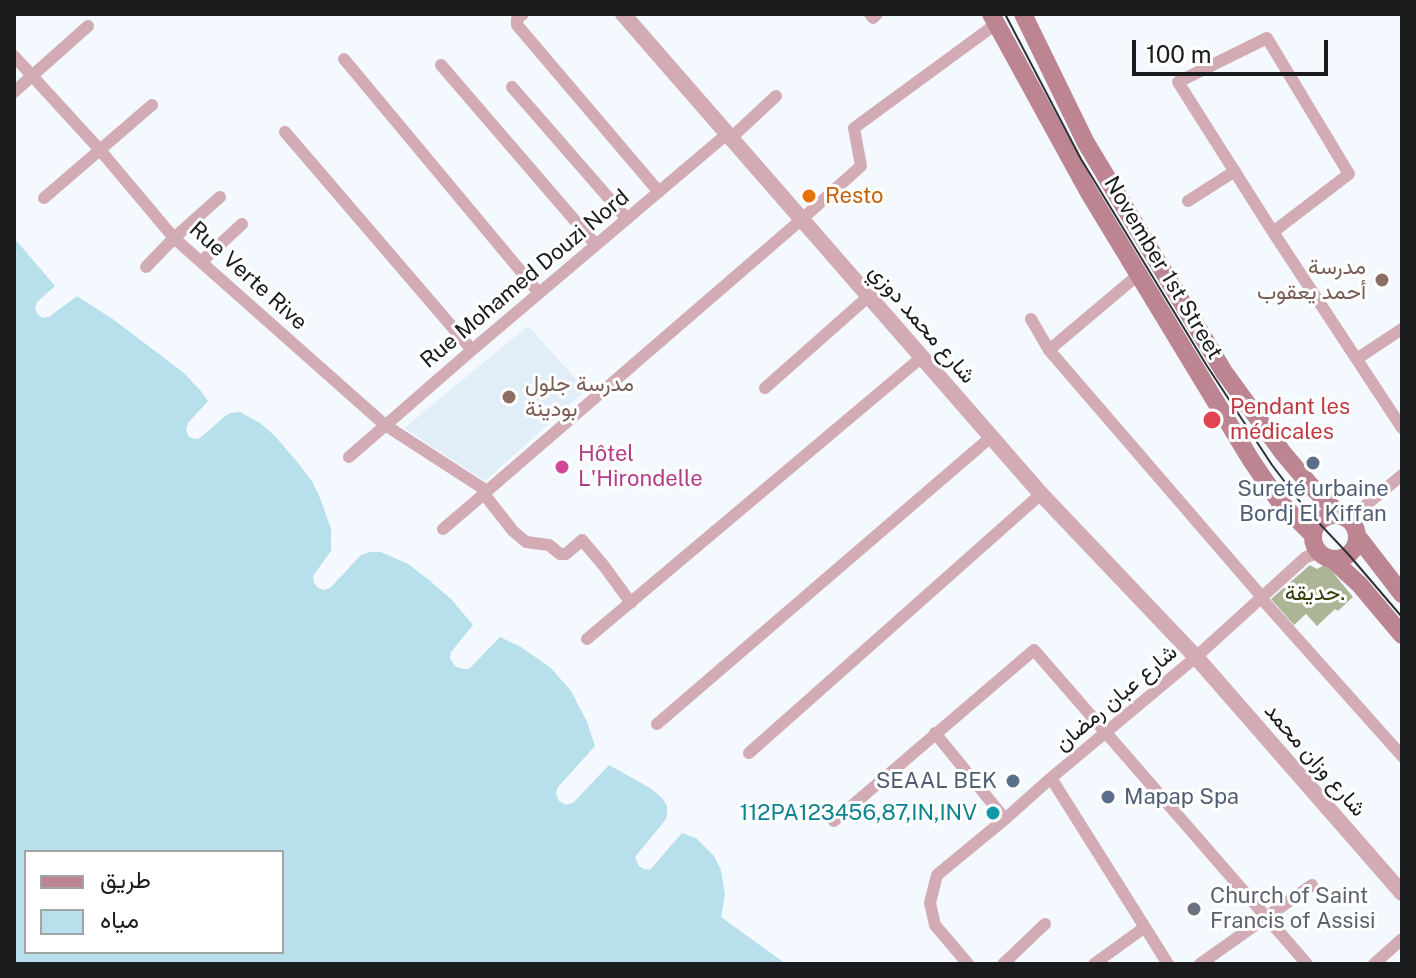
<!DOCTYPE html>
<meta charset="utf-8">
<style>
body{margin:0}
#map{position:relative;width:1416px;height:978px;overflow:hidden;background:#f3f9fe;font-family:"Public Sans",Vazirmatn,sans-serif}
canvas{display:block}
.frame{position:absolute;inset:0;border:16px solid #191b1d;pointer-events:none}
.legend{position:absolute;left:24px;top:850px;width:260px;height:104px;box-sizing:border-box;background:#fff;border:2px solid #a3a4a5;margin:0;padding:10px 14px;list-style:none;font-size:24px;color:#191b1d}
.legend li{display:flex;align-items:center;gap:16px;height:40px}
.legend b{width:40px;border:2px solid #a3a4a5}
.scale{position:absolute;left:1132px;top:40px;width:196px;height:36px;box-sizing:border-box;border:4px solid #191b1d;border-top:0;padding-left:10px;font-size:24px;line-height:28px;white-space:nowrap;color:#191b1d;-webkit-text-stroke:6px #fff;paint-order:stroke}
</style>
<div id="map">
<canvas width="1416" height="978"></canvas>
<div class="frame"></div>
<ul class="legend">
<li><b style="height:10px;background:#bd8592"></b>طريق</li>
<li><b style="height:22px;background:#b7dfec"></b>مياه</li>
</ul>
<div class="scale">100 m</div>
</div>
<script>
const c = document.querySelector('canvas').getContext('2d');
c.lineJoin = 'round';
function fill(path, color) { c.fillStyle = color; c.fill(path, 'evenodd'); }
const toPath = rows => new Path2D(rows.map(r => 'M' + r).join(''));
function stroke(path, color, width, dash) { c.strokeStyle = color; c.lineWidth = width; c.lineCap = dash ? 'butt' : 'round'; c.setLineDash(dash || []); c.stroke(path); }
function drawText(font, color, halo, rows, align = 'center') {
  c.font = font + ' "Public Sans",Vazirmatn,sans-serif'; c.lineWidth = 6; c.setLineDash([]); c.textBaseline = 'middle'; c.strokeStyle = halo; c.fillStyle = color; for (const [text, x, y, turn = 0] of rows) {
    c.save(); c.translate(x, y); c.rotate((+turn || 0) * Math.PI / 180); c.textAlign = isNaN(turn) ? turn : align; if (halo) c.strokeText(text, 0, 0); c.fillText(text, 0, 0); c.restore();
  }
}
fill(toPath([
 [528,326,586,390,485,481,404,428]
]), '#e1eef8');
fill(toPath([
 [1326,564,1353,597,1338,611,1335,609,1317,626,1306,614,1294,625,1271,599,1310,565,1317,569]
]), '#acb697');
fill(toPath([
 [14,238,55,286,37,302,35,308,38,315,43,318,49,317,77,296,114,320,184,373,200,390,208,401,188,423,186,429,188,436,194,439,200,438,224,417,230,413,240,412,260,423,275,436,298,463,312,481,320,498,331,529,331,551,313,576,314,583,318,588,324,590,330,588,361,555,369,552,381,552,408,564,429,580,451,599,473,625,451,652,450,658,455,666,463,669,469,669,500,637,521,647,551,668,571,691,587,722,595,746,558,787,556,794,559,801,566,805,573,803,609,765,650,788,662,798,667,806,667,816,663,823,635,857,639,866,644,869,650,870,682,833,696,838,714,856,721,870,725,895,721,917,786,964,14,964],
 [26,852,282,852,282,952,26,952]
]), '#b7dfec');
stroke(toPath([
 [523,14,517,19,517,25,659,192],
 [870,14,873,18,877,14],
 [14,56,100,150,174,238,385,425,487,491],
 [344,59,539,293],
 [441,65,596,245],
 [512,87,627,219],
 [14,92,88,26],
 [285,132,472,350],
 [731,138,776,96],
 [44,198,152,105],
 [1188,201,1235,171],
 [1273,232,1349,174,1267,38,1178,82,1273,232,1402,428],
 [201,262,242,224],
 [146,267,174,238,220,197],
 [1031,319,1049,350,1262,597],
 [1049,350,1138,275],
 [1358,358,1402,329],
 [765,388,869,296],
 [349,457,472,350,727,134],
 [487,491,802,219,861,166,854,128,996,24],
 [487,491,484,494,513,531,526,542,549,545,560,554,566,554,582,540,604,566,631,603],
 [1353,524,1360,510,1402,475],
 [443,529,484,494],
 [1261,598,1402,756],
 [587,639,922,357],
 [657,724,991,437],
 [935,733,1005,819],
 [749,753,1041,494],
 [1051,778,1168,964],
 [834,821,1034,650,1307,964],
 [968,964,935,925,930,903,937,875,1005,819,1051,778,1196,657,1306,557,1319,553],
 [1003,964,1045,924],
 [1094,964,1145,927],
 [1200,964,1312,885],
 [1374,964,1402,939]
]), '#d2abb4', 12);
stroke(toPath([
 [623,14,1041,494,1196,657,1402,893]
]), '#d2abb4', 16);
stroke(toPath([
 [991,14,1088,191,1251,460,1279,501,1313,535],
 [1023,14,1086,143,1224,372,1283,453,1311,486,1341,516],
 '1313 537a22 22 0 1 1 44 0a22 22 0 1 1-44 0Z',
 [1358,537,1402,594],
 [1333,560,1360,585,1402,635]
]), '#bd8592', 18);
stroke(toPath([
 [1005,14,1081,159,1207,366,1272,465,1304,507,1349,555,1402,617]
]), '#2f3234', 2);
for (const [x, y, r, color] of [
 [809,196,8,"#e8710a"],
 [1382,280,8,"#8d6e63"],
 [509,397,8,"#8d6e63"],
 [1212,420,10,"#e0444e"],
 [1313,463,8,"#5c6f8a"],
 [562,467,8,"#d1479c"],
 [1013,781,8,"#5c6f8a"],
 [1108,797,8,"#5c6f8a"],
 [993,813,8,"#0f9aa8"],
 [1194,909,8,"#6b7280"]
]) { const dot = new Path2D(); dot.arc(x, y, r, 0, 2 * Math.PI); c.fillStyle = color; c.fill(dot); stroke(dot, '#fff', 3); }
drawText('22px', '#c56008', '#fff', [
 ["Resto",825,196]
], 'left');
drawText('22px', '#785e54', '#fff', [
 ["مدرسة",1366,267],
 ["أحمد يعقوب",1366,292],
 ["مدرسة جلول",525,384,"left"],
 ["بودينة",525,409,"left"]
], 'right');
drawText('22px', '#191b1d', '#fff', [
 ["November 1st Street",1163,268,59],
 ["Rue Verte Rive",248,276,42],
 ["Rue Mohamed Douzi Nord",525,279,-40],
 ["شارع محمد دوزي",922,324,49],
 ["شارع عبان رمضان",1116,698,-40],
 ["شارع وزان محمد",1315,760,49]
]);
drawText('22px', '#be3a42', '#fff', [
 ["Pendant les",1230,407],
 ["médicales",1230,432]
], 'left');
drawText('22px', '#b23c85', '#fff', [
 ["Hôtel",578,454],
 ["L'Hirondelle",578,479]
], 'left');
drawText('22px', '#4e5e75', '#fff', [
 ["Sureté urbaine",1313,489],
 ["Bordj El Kiffan",1313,514],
 ["SEAAL BEK",997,781,"right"],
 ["Mapap Spa",1124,797,"left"]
]);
drawText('22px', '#323e09', '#fff', [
 ["حديقة.",1315,593]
]);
drawText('22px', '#0d838f', '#fff', [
 ["112PA123456,87,IN,INV",977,813]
], 'right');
drawText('22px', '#5b616d', '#fff', [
 ["Church of Saint",1210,896],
 ["Francis of Assisi",1210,921]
], 'left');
</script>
